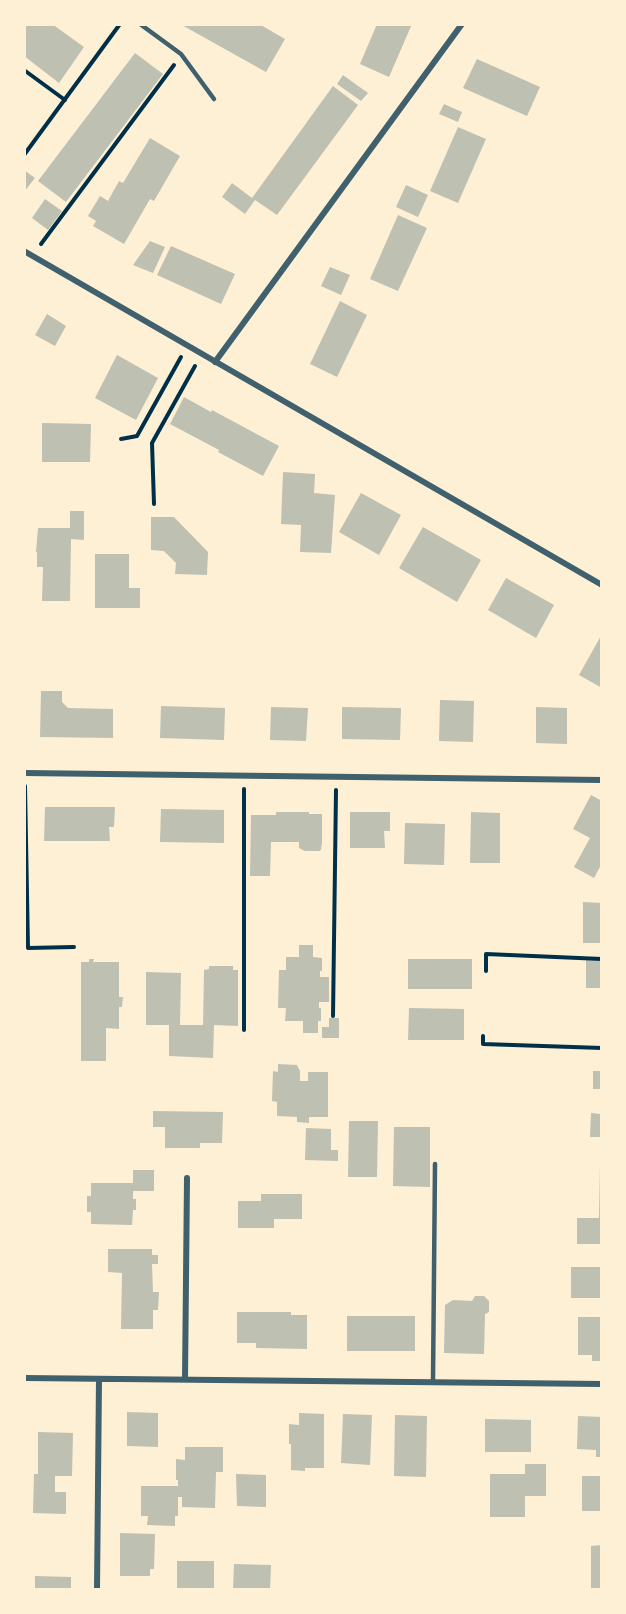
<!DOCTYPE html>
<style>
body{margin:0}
#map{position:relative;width:626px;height:1614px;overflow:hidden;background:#fdf0d5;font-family:Figtree,sans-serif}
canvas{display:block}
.frame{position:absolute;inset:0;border:26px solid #fdf0d5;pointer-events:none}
</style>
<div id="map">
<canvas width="626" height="1614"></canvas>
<div class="frame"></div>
</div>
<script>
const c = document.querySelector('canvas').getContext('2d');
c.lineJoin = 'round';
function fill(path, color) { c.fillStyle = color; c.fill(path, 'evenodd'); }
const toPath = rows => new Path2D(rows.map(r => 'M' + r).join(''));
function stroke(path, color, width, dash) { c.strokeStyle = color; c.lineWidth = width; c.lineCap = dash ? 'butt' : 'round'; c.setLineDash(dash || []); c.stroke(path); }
fill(toPath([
 [24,24,52,24,84,47,59,83,24,56],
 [180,24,259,24,285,39,266,72],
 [377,24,412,24,389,77,360,64],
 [135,53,163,74,66,202,38,181],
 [477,59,540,87,527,116,463,88],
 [343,75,368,93,361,101,337,84],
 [333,86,358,105,277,215,255,200,245,214,222,197,232,183,252,198],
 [444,104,462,112,458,122,439,114],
 [458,127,486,139,458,203,430,191],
 [150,138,180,156,154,201,150,199,124,244,93,226,96,221,88,216,100,196,108,201,119,181,123,183],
 [24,170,35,178,24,192],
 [406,185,428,195,418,217,396,207],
 [45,199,62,211,48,230,32,218],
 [398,215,427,228,398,291,370,279],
 [150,241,165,247,153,273,133,265],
 [171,246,235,274,221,304,157,275],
 [330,267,350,275,341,295,321,286],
 [340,301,367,315,337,377,310,364],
 [47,314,66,326,55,346,35,335],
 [117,355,158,378,136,420,95,398],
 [184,397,211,412,212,410,279,446,263,476,218,452,219,450,170,424],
 [42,423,91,424,90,462,42,462],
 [283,472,315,474,314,493,335,495,331,553,300,552,301,525,281,524],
 [361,493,401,515,379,555,339,532],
 [70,511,84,511,84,540,71,539,70,601,42,601,43,567,37,567,37,552,36,552,38,528,70,528],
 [151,517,174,517,208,552,207,575,175,574,176,563,164,551,151,550],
 [423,527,481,560,457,602,399,568],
 [95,554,129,554,129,588,140,588,140,608,95,608],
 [506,578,554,605,536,638,488,610],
 [602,634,602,688,579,675],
 [41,691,62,691,62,702,68,708,113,709,113,738,40,737],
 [440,700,474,701,473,742,439,741],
 [161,706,225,708,224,740,160,738],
 [271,707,308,708,306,741,270,740],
 [342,707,401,708,400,740,342,739],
 [536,707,567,708,567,744,536,743],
 [591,795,602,801,602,863,594,878,574,867,590,838,573,829],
 [45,807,115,807,114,827,109,827,110,841,44,841],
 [161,809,224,810,224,843,160,842],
 [276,812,309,812,309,814,322,814,322,843,321,849,320,851,305,851,299,848,299,842,271,842,270,876,250,876,251,815,276,815],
 [350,812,390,812,390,831,384,831,385,848,350,848],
 [471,812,500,813,500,863,470,863],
 [405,823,445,824,444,865,404,864],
 [583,902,602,903,602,943,583,943],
 [299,945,313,945,313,957,322,958,322,971,320,971,320,977,329,977,329,1002,319,1002,319,1008,321,1008,321,1021,318,1021,318,1033,303,1033,303,1021,285,1021,286,1008,278,1008,279,970,286,970,286,957,299,957],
 [89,959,94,959,93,962,119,962,119,997,123,997,122,1007,119,1007,119,1029,106,1028,106,1061,81,1061,81,962,89,962],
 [408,959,472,959,472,989,408,989],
 [586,959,602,960,602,988,586,988],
 [209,966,233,966,233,970,238,970,238,1026,214,1025,213,1058,169,1056,169,1025,146,1025,146,972,181,973,180,1025,203,1025,204,970,209,969],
 [409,1008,464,1009,464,1040,408,1040],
 [329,1018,339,1018,339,1038,322,1038,322,1027,329,1027],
 [278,1064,297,1065,300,1071,300,1081,308,1081,308,1072,328,1072,328,1117,309,1117,309,1123,297,1122,297,1117,277,1116,277,1102,272,1101,273,1071,278,1072],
 [593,1071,602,1071,602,1137,590,1137,591,1113,600,1114,600,1089,593,1089],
 [153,1111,223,1112,222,1143,200,1143,200,1148,165,1148,165,1127,153,1127],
 [349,1121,378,1121,377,1177,348,1177],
 [394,1127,430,1127,430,1187,393,1186],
 [306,1128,331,1129,331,1150,338,1150,338,1161,305,1160],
 [600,1165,602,1165,602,1244,577,1244,577,1218,599,1218],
 [133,1170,154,1170,154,1191,133,1191,133,1199,136,1199,136,1210,133,1210,132,1225,91,1224,91,1212,87,1212,87,1196,91,1196,91,1183,133,1183],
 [261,1194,302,1194,302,1219,274,1219,274,1228,238,1228,238,1201,261,1201],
 [108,1249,152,1249,152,1255,158,1255,158,1264,152,1264,153,1292,159,1292,158,1310,153,1310,153,1329,121,1329,122,1273,108,1272],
 [571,1267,602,1267,602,1298,571,1298],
 [475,1296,484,1296,489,1301,489,1312,485,1314,484,1354,444,1353,445,1305,453,1300,472,1301],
 [237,1312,291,1312,291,1315,307,1315,307,1349,256,1348,256,1343,237,1343],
 [347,1316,415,1316,415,1351,347,1351],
 [578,1317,602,1317,602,1361,592,1361,592,1355,578,1355],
 [127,1412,158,1413,158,1447,127,1446],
 [299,1413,324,1414,324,1468,305,1468,305,1471,291,1470,291,1444,289,1444,289,1424,299,1425],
 [343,1414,372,1415,370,1465,341,1463],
 [395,1415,427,1416,426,1477,394,1476],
 [578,1416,602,1417,602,1457,596,1457,596,1450,577,1449],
 [485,1419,531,1420,531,1452,485,1452],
 [38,1432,73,1433,72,1476,55,1476,55,1492,66,1492,66,1514,33,1513,34,1474,38,1474],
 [185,1447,223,1447,223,1472,216,1472,215,1508,182,1507,182,1497,178,1497,178,1516,175,1516,175,1526,147,1525,148,1516,141,1516,141,1486,178,1486,178,1480,176,1480,176,1459,185,1460],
 [525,1464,546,1464,546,1496,525,1496,525,1517,490,1517,490,1474,525,1474],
 [236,1474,266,1475,266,1507,237,1506],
 [582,1476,602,1476,602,1511,582,1511],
 [120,1533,155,1534,154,1569,150,1569,150,1576,120,1576],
 [602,1545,602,1590,591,1590,591,1546],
 [177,1561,214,1561,214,1590,177,1590],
 [234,1564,271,1565,270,1590,233,1590],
 [35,1576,71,1577,71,1590,35,1590]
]), '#bec0b2');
stroke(toPath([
 [24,70,65,100],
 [24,155,120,24],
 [41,244,174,65],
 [121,439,137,436,181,357],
 [154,504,152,443,195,366],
 [25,786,28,948,74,947],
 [486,971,486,954,602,959],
 [333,1016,336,790],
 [244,1030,244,789],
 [483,1036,483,1044,602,1048]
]), '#003049', 4);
stroke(toPath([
 [140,24,181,54,214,99],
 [433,1381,435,1164]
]), '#3f606c', 4.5);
stroke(toPath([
 [24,251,602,585],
 [215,362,462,24],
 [24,773,602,780],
 [24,1378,602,1384],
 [185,1379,187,1178],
 [97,1590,99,1379]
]), '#3f606c', 6);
</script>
